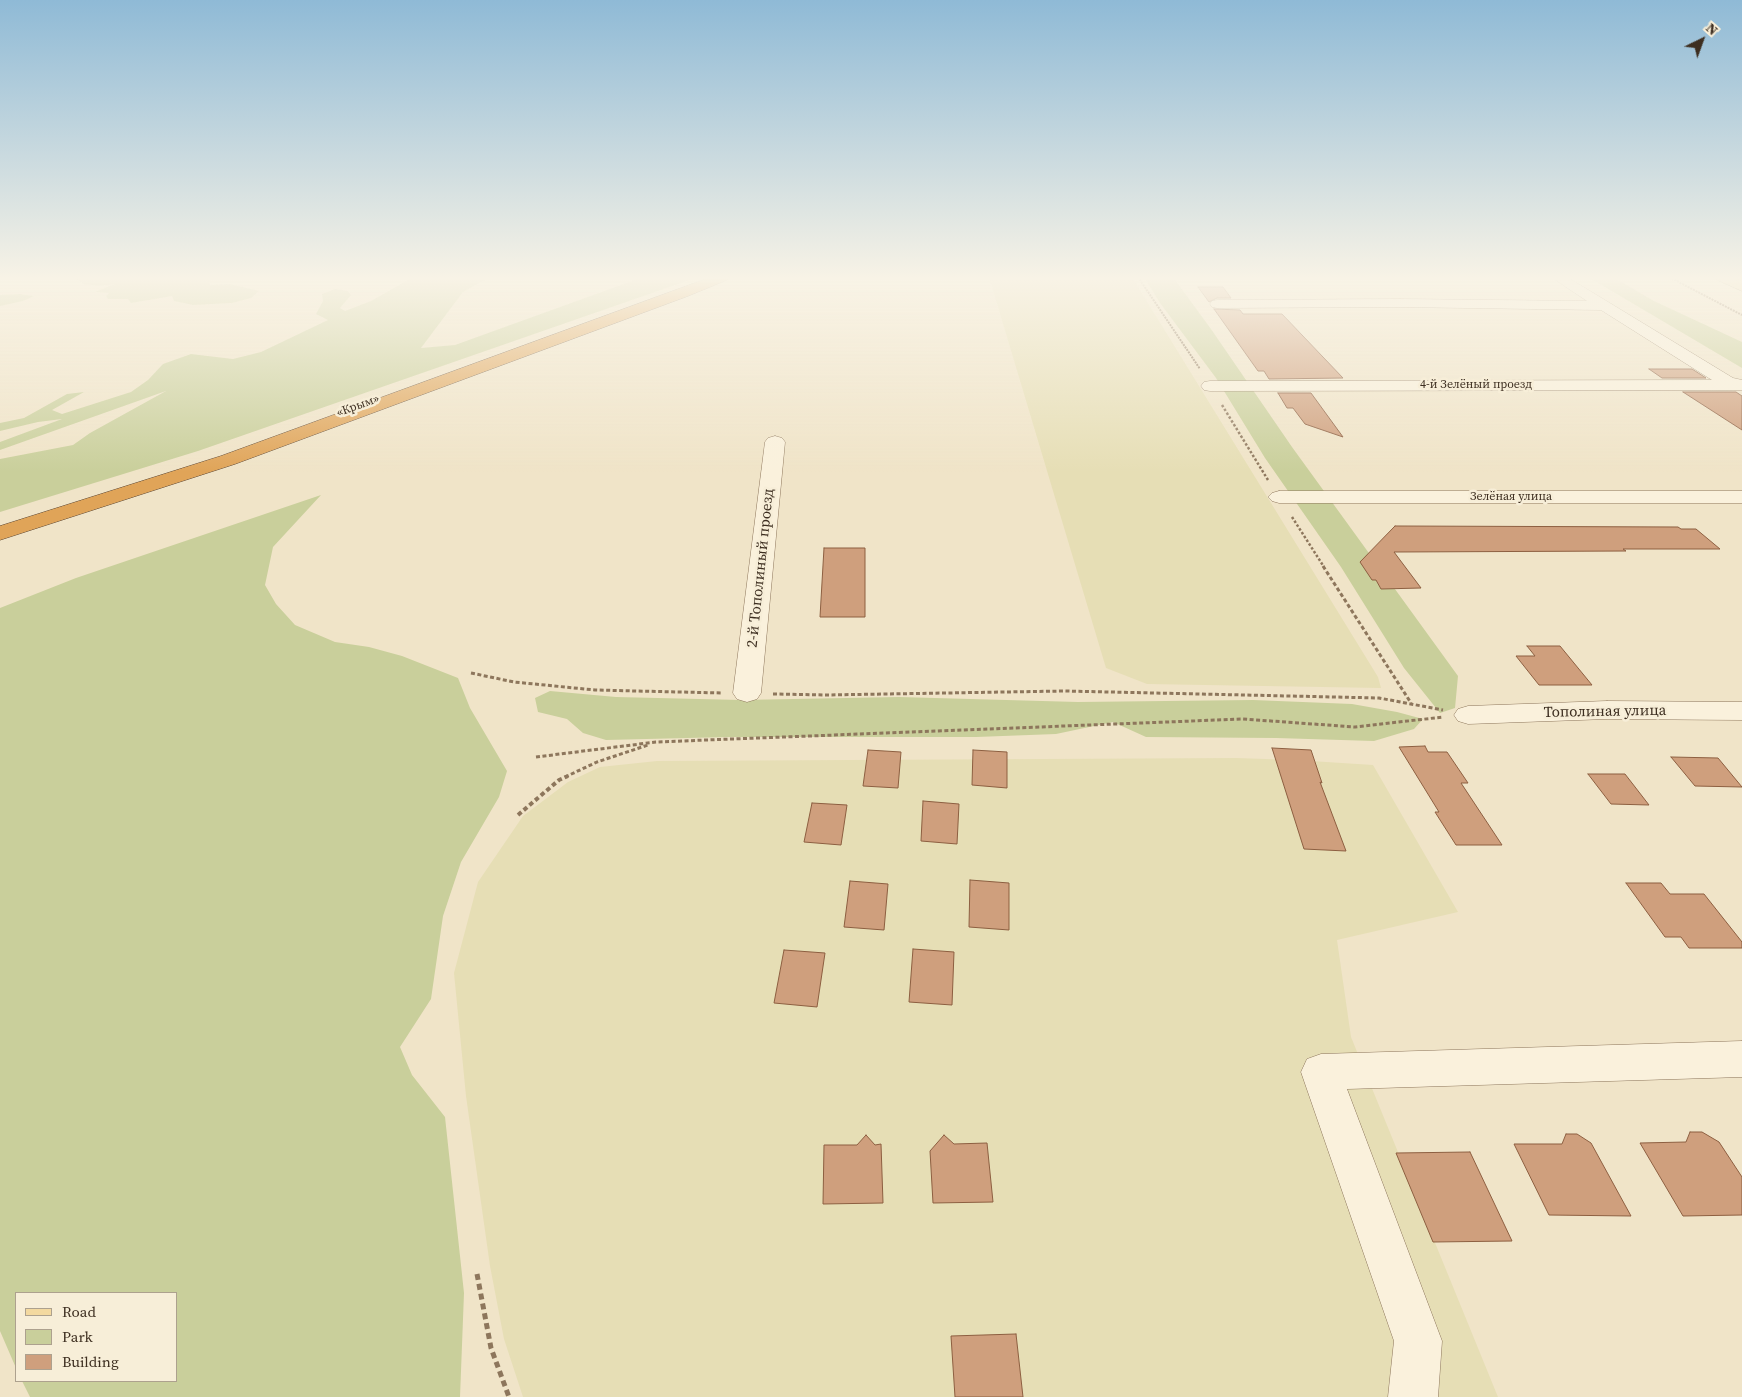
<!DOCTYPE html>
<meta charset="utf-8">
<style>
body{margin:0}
#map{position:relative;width:1742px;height:1397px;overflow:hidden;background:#f0e4c8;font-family:"Source Serif 4",serif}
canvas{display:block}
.legend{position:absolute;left:15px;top:1292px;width:162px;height:90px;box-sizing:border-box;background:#f7eed8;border:1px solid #ada18e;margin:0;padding:6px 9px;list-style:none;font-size:15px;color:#3d2e20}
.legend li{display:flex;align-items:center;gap:10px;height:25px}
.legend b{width:25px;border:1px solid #ada18e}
.north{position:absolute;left:1677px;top:15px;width:50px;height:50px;-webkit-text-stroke:4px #f7eed8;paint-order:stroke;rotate:42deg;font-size:14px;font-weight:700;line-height:20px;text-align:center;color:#3d2e20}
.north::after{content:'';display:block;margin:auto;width:18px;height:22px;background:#3d2e20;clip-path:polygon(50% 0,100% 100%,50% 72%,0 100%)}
</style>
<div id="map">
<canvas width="1742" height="1397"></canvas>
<ul class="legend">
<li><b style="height:6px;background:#f3d9a0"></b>Road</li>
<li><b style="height:14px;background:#c9cf9b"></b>Park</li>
<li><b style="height:14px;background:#cf9f7d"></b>Building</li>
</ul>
<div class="north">N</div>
</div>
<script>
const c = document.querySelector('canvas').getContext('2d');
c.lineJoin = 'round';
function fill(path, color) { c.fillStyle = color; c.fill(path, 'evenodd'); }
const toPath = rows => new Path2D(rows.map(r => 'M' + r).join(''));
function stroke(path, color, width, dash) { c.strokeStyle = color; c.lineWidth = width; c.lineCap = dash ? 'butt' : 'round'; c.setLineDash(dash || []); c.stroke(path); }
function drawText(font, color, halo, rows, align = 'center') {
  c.font = font + ' "Source Serif 4",serif'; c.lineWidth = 5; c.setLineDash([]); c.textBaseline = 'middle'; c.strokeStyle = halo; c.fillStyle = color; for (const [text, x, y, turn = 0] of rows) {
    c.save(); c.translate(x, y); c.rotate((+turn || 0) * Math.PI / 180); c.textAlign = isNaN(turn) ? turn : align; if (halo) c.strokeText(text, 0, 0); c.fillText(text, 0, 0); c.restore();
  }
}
fill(toPath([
 [989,277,1132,277,1378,677,1381,688,1147,684,1106,668],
 [1236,758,1295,760,1373,765,1458,912,1337,940,1351,1037,1498,1397,523,1397,504,1339,490,1266,466,1096,454,973,478,882,523,816,568,782,600,767,657,761]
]), '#e6deb5');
fill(toPath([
 [76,277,213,277,209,282,210,285,230,284,259,291,251,298,232,303,193,305,174,301,172,296,131,303,128,299,108,299,106,296,109,293,95,292,114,284,98,286,84,284,75,278],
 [413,277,490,277,463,292,421,348,455,345,643,277,698,277,198,451,0,512,0,459,73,445,90,433,166,391,0,450,0,442,62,419,38,422,0,431,0,423,24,418,67,394,84,392,52,410,62,414,131,392,148,380,163,364,191,354,233,359,261,352,328,320,316,314,323,301,322,294,335,289,348,291,351,295,340,308,345,311,371,301],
 [1144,277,1173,277,1211,329,1292,447,1458,676,1455,708,1440,713,1404,668,1341,567,1265,458,1216,378,1160,303],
 [1588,277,1613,277,1654,301,1742,342,1742,368],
 [20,294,34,296,23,301,0,306,0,295],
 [321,495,273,547,265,585,276,604,295,625,335,642,369,647,402,656,458,678,470,708,507,771,499,797,461,862,443,916,431,999,400,1047,412,1075,445,1117,464,1293,460,1397,30,1397,22,1381,176,1381,176,1293,16,1293,16,1368,0,1331,0,608,76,578],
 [550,691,616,697,741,700,899,697,1078,702,1253,700,1352,704,1397,712,1423,719,1414,729,1374,741,1276,738,1146,737,1113,722,1056,734,976,737,728,737,606,740,583,733,567,719,538,712,535,698]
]), '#c9cf9b');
const building = toPath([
 [1198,287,1223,287,1231,298,1217,298,1209,302,1198,287],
 [1214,309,1240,310,1243,314,1282,314,1343,378,1269,379,1264,371,1258,371,1214,309],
 [1649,369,1692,369,1706,378,1662,378,1649,369],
 [1683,392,1736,392,1742,396,1742,430,1683,392],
 [1278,393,1311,393,1343,437,1305,424,1293,408,1287,408,1278,393],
 [1395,526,1678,527,1681,529,1696,529,1720,549,1623,549,1626,551,1394,552,1421,588,1381,589,1376,580,1372,580,1360,562,1395,526],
 [824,548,865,548,865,617,820,617,824,548],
 [1527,646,1560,646,1592,685,1539,685,1516,656,1535,656,1527,646],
 [1425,746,1428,752,1447,752,1468,783,1461,783,1502,845,1456,845,1435,812,1439,812,1399,747,1425,746],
 [1272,748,1311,750,1322,783,1320,782,1346,851,1304,849,1272,748],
 [868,750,901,752,898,788,863,786,868,750],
 [973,750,1007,752,1007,788,972,785,973,750],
 [1671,757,1718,758,1742,787,1695,786,1671,757],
 [1588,774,1625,774,1649,805,1611,804,1588,774],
 [923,801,959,804,957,844,921,841,923,801],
 [812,803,847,805,841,845,804,842,812,803],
 [970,880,1009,883,1009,930,969,927,970,880],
 [850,881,888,884,884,930,844,927,850,881],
 [1626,883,1661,883,1670,894,1704,894,1742,942,1742,948,1689,948,1681,937,1665,937,1626,883],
 [913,949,954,952,952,1005,909,1002,913,949],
 [784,950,825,953,817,1007,774,1003,784,950],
 [1690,1132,1702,1132,1719,1142,1742,1177,1742,1215,1683,1216,1640,1143,1686,1142,1690,1132],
 [1566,1134,1577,1134,1591,1143,1631,1216,1549,1215,1514,1144,1562,1144,1566,1134],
 [866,1135,875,1145,881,1144,883,1203,823,1204,824,1145,857,1145,866,1135],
 [944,1135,954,1144,987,1143,993,1202,933,1203,930,1151,944,1135],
 [1470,1152,1512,1241,1433,1242,1396,1153,1470,1152],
 [1016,1334,1023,1397,955,1397,951,1336,1016,1334]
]);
fill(building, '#cf9f7d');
stroke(building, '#8d5f41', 1);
const street = toPath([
 [1551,277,1567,277,1733,378,1742,380,1742,390,1210,391,1204,390,1201,386,1204,382,1210,381,1712,380,1601,310,1400,307,1217,308,1212,307,1210,304,1212,301,1217,300,1400,299,1587,301,1551,277],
 [775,436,782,438,785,442,761,693,757,699,747,702,737,699,733,693,765,442,768,438,775,436],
 [1279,491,1742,491,1742,503,1279,503,1272,501,1268,497,1272,493,1279,491],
 [1607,701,1742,702,1742,720,1607,719,1468,724,1458,721,1454,715,1458,709,1468,706,1607,701],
 [1742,1041,1742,1077,1347,1089,1442,1341,1438,1397,1388,1397,1394,1341,1301,1072,1307,1059,1321,1054,1742,1041]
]);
const primary = toPath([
 [1715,277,1732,277,1742,281,1742,291,1717,280,1715,277]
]);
const highway = toPath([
 [711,277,729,277,727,280,688,296,235,464,0,540,0,526,221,456,711,277]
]);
stroke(street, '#8d765c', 1);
stroke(primary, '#5b4430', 1);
stroke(highway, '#5b4430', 1);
stroke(toPath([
 [1138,277,1200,369],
 [1669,277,1742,315]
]), '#8d765c', 2, [2, 1]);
stroke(toPath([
 [1222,405,1268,480],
 [1292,517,1324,567]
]), '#8d765c', 2.5, [2.5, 2]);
stroke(toPath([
 [1323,566,1411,703],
 [471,673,514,682,595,690,722,693],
 [773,694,826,695,1065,691,1379,698,1443,710],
 [536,757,656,742,1243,719,1355,727,1443,717],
 [565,777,597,762,648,745]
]), '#8d765c', 3, [4, 2.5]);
stroke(toPath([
 [518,815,559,780,568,776]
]), '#8d765c', 4, [4.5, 3]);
stroke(toPath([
 [477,1274,491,1348,509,1397]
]), '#8d765c', 5, [6, 4]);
fill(street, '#faf1dc');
fill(primary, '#f3d9a0');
fill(highway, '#e0a458');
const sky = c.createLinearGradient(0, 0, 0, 472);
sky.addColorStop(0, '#8fbad6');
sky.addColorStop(0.59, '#f8f3e6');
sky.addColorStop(1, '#f8f3e600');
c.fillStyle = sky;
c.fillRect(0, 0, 1742, 472);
drawText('12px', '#3d2e20', '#f7eed8', [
 ["4-й Зелёный проезд",1476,385],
 ["«Крым»",358,406,-20],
 ["Зелёная улица",1511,497]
]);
drawText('15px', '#3d2e20', '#f7eed8', [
 ["2-й Тополиный проезд",761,568,-84],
 ["Тополиная улица",1605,712,-1]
]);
</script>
